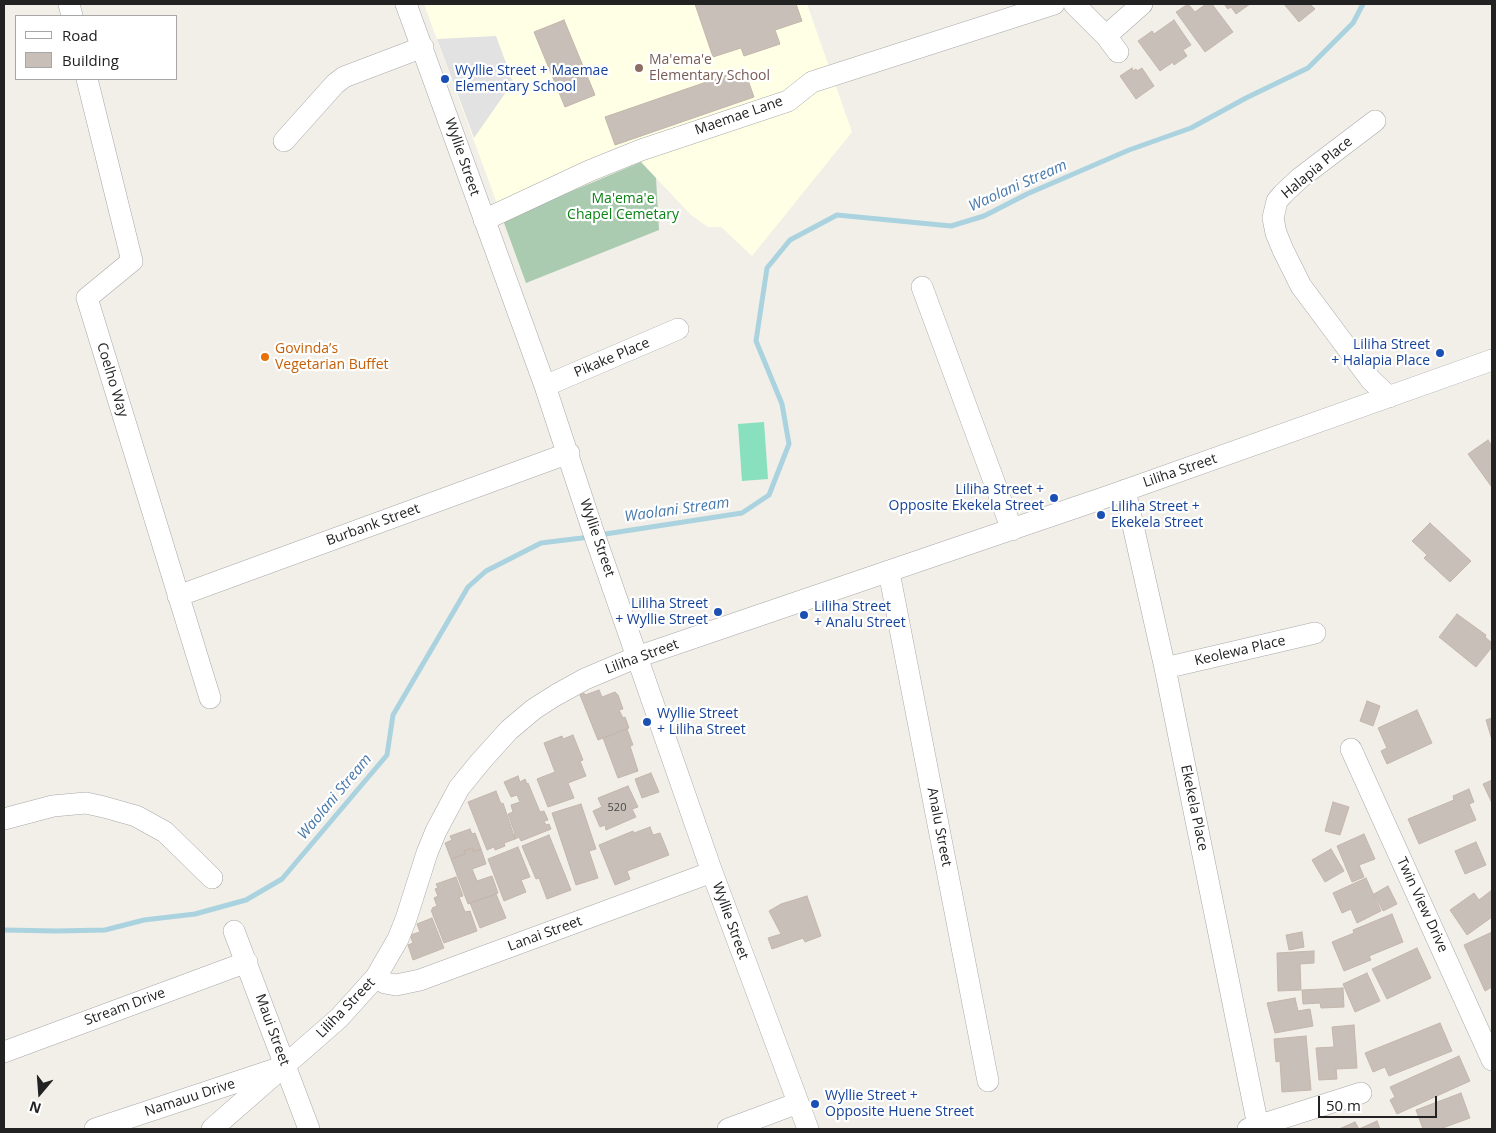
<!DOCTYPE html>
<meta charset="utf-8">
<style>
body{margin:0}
#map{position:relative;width:1496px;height:1133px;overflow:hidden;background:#f2efe9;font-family:"Open Sans",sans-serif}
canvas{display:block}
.frame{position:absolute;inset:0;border:5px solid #222;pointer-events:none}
.legend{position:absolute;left:15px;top:15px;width:162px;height:65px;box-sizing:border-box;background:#fff;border:1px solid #a7a7a7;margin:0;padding:6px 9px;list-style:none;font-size:15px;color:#222}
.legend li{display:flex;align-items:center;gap:10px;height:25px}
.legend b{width:25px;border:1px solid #a7a7a7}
.north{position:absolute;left:15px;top:1068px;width:50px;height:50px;-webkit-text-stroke:4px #fff;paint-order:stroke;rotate:198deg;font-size:14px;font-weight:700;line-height:20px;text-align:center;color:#222}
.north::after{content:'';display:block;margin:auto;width:18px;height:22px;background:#222;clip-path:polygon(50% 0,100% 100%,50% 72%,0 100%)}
.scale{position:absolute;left:1318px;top:1096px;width:119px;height:22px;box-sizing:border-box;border:2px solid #222;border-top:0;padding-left:6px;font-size:15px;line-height:18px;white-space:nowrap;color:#222;-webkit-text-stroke:4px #fff;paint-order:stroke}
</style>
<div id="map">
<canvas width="1496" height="1133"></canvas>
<div class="frame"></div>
<ul class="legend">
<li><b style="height:6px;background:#fff"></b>Road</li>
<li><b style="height:14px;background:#c7bfb8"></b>Building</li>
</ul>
<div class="north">N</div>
<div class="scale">50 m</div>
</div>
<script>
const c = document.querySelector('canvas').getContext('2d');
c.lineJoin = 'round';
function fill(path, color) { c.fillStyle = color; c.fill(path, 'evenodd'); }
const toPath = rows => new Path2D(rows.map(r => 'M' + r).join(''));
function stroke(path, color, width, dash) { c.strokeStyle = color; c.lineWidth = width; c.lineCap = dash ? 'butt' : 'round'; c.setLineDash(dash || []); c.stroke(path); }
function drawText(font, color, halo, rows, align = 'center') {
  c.font = font + ' "Open Sans",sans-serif'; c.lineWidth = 4.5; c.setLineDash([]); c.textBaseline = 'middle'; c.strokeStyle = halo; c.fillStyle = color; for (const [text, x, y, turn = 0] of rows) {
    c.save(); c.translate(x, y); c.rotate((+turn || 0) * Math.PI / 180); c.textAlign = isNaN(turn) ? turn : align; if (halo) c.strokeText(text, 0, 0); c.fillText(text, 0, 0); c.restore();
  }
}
fill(toPath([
 [424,4,807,4,852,132,752,256,721,227,708,227,691,215,641,162,503,220]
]), '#ffffe5');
fill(toPath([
 [641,162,656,178,659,230,526,283,503,220]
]), '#aacbaf');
fill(toPath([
 [764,422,768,479,742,481,738,424]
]), '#88e0be');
fill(toPath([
 [496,36,513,82,474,138,437,39]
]), '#e2e2e2');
stroke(toPath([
 [599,535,742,513,769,495,789,444,782,404,756,341,767,268,790,240,837,215,951,226,984,216,1027,194,1129,150,1191,128,1246,98,1308,68,1353,23,1363,4],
 [4,930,57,931,105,930,144,920,195,914,246,900,282,879,387,755,393,715,468,587,486,571,541,543,590,537]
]), '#aad3df', 5);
const building = toPath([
 [695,4,796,4,802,21,775,30,780,44,744,56,741,48,713,57,695,4],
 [1188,4,1195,12,1206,4,1212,4,1233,32,1205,52,1176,12,1188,4],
 [1224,4,1250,4,1236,14,1231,7,1228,9,1224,4],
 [1284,4,1310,4,1315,9,1299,22,1284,4],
 [564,20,595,95,565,107,534,32,564,20],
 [1174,20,1191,45,1183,50,1187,56,1174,65,1173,62,1160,71,1138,41,1152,31,1154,34,1174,20],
 [1132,68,1133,71,1136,69,1137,71,1142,68,1154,86,1136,99,1120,76,1132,68],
 [744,69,754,97,615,145,605,117,744,69],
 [1488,440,1492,446,1492,485,1491,486,1468,454,1488,440],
 [1430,523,1471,561,1450,582,1424,558,1427,555,1412,541,1430,523],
 [1457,614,1486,635,1485,637,1492,643,1492,647,1476,667,1439,637,1457,614],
 [599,690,602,697,615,692,618,695,623,709,619,710,623,718,625,717,629,728,598,740,580,695,584,693,585,695,599,690],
 [1367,701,1380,706,1373,726,1360,721,1367,701],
 [1417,710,1432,743,1387,764,1381,751,1387,748,1378,728,1417,710],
 [1492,718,1492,740,1486,720,1492,718],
 [627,729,633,745,630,746,638,771,618,778,603,738,627,729],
 [573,735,583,760,580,761,586,776,568,783,574,798,548,807,537,779,555,772,544,743,562,736,563,739,573,735],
 [651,773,659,792,642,798,635,779,651,773],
 [518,776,520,782,525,779,527,784,528,783,540,812,544,811,548,820,544,821,546,825,549,824,551,829,521,841,519,837,515,839,513,835,515,834,508,814,513,812,511,805,520,802,517,795,511,797,504,782,518,776],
 [1492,780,1492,803,1483,784,1492,780],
 [628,786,638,807,632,809,636,817,606,830,605,825,600,827,593,811,602,807,598,798,628,786],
 [1469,789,1474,802,1469,804,1476,820,1419,844,1408,819,1454,800,1453,796,1469,789],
 [496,791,501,804,503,803,515,839,504,843,505,846,495,850,494,847,487,850,468,802,496,791],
 [1333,802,1349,807,1340,835,1325,831,1333,802],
 [581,804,596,849,589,851,598,878,576,885,552,813,581,804],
 [650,827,653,835,660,833,669,855,627,871,630,879,615,885,599,845,633,831,634,833,650,827],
 [470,829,472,834,475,833,481,849,474,852,472,848,464,851,465,854,451,859,445,843,452,840,450,836,470,829],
 [1364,834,1375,859,1359,865,1364,877,1352,882,1337,846,1364,834],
 [549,835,571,890,547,899,539,878,536,879,522,846,549,835],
 [1476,842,1486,865,1465,874,1455,851,1476,842],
 [518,847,530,877,521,880,526,892,504,901,488,859,518,847],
 [472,848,474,852,481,849,486,864,472,869,477,881,492,876,498,893,468,904,451,859,465,854,464,851,472,848],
 [1331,849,1344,871,1325,882,1312,860,1331,849],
 [456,877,463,896,459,897,465,912,470,911,477,931,444,943,431,910,433,910,432,908,437,906,434,898,438,896,435,889,438,888,436,884,456,877],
 [1366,878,1381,911,1357,923,1351,909,1342,913,1333,893,1366,878],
 [1388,886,1397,904,1383,911,1374,894,1388,886],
 [1492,890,1492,917,1467,935,1450,910,1474,893,1479,900,1492,890],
 [496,894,506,918,480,928,470,903,496,894],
 [807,896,821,936,805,942,803,938,772,949,768,938,781,934,769,911,781,904,807,896],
 [1392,914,1403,942,1369,956,1371,960,1344,971,1332,942,1354,933,1353,930,1392,914],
 [432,918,444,948,413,960,408,945,413,943,410,935,420,932,417,924,432,918],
 [1302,932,1304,947,1289,950,1286,935,1302,932],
 [1492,932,1492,987,1485,991,1464,945,1492,932],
 [1417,948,1431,978,1387,999,1372,969,1417,948],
 [1314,951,1314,963,1300,964,1301,990,1278,991,1277,953,1314,951],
 [1367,973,1380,1001,1355,1012,1343,984,1367,973],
 [1343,988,1344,1007,1321,1008,1320,1003,1303,1004,1302,990,1343,988],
 [1295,998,1298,1011,1310,1009,1313,1026,1275,1033,1267,1003,1295,998],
 [1440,1023,1452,1051,1389,1076,1385,1067,1373,1072,1365,1053,1440,1023],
 [1354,1025,1357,1068,1336,1069,1337,1079,1319,1080,1316,1048,1334,1047,1332,1027,1354,1025],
 [1306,1036,1311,1090,1282,1092,1280,1061,1276,1062,1274,1039,1306,1036],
 [1459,1056,1470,1081,1397,1114,1390,1100,1395,1097,1390,1087,1459,1056],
 [1461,1093,1470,1118,1440,1129,1423,1129,1416,1110,1461,1093],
 [1377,1121,1380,1129,1359,1129,1377,1121],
 [1355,1122,1359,1129,1339,1129,1355,1122]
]);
fill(building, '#c7bfb8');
stroke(building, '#c4b6ab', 1);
const minor = toPath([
 [69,4,72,16],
 [406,4,545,386,592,528,712,872,808,1129],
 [1074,4,1106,36,1118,52],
 [1106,36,1142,4],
 [87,79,132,261,87,298,210,698],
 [1375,121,1300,178,1283,194,1277,201,1273,218,1276,233,1283,250,1301,286,1371,380,1389,397],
 [284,141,335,84,344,77,423,47],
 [484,220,589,171,641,150,788,101,812,82,1054,4],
 [922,287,1012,530],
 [545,386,678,329],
 [1125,490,1165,668,1258,1126],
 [889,572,988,1081],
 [178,596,569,453],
 [1165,668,1315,633],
 [1351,749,1492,1060],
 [4,819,53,806,86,803,104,807,136,816,165,832,212,878],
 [234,931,309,1129],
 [376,977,385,983,396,985,420,980,712,872],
 [4,1052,247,962],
 [95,1129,276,1069],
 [212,1129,339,1018,376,977,398,939,406,919,427,853,436,831,459,788,481,761,509,730,534,709,556,695,585,679,637,657,1115,494,1492,360],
 [728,1129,798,1103],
 [1248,1129,1361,1093]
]);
stroke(minor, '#a9a9a9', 22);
stroke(minor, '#fff', 21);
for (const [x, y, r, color] of [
 [639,68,5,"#8d6e63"],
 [445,79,5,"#1a4fb4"],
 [1440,353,5,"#1a4fb4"],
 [265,357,5,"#e8710a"],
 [1054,498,5,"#1a4fb4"],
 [1101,515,5,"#1a4fb4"],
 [718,612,5,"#1a4fb4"],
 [804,615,5,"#1a4fb4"],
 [647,722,5,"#1a4fb4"],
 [815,1104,5,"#1a4fb4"]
]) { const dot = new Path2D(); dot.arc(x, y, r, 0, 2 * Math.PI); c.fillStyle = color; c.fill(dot); stroke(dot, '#fff', 2); }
drawText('11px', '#4b4948', null, [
 ["520",617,808]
]);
drawText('14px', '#785e54', '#fff', [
 ["Ma'ema'e",649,60],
 ["Elementary School",649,76]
], 'left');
drawText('14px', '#164399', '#fff', [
 ["Wyllie Street + Maemae",455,71],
 ["Elementary School",455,87],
 ["Liliha Street",1430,345,"right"],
 ["+ Halapia Place",1430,361,"right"],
 ["Liliha Street +",1044,490,"right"],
 ["Opposite Ekekela Street",1044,506,"right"],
 ["Liliha Street +",1111,507],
 ["Ekekela Street",1111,523],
 ["Liliha Street",708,604,"right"],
 ["+ Wyllie Street",708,620,"right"],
 ["Liliha Street",814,607],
 ["+ Analu Street",814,623],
 ["Wyllie Street",657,714],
 ["+ Liliha Street",657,730],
 ["Wyllie Street +",825,1096],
 ["Opposite Huene Street",825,1112]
], 'left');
drawText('14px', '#222', '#fff', [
 ["Maemae Lane",739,116,-19],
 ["Wyllie Street",462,157,71],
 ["Halapia Place",1317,168,-40],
 ["Pikake Place",612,358,-23],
 ["Coelho Way",112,380,73],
 ["Liliha Street",1180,471,-19],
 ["Burbank Street",373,525,-20],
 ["Wyllie Street",597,538,71],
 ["Keolewa Place",1240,651,-13],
 ["Liliha Street",642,657,-20],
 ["Ekekela Place",1194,808,78],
 ["Analu Street",939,827,79],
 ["Twin View Drive",1422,905,65],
 ["Wyllie Street",730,921,70],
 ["Lanai Street",545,934,-20],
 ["Stream Drive",125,1007,-20],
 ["Liliha Street",346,1008,-46],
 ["Maui Street",272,1030,70],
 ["Namauu Drive",190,1098,-18]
]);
drawText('14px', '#0c8416', '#fff', [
 ["Ma'ema'e",623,199],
 ["Chapel Cemetary",623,215]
]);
drawText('14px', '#c56008', '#fff', [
 ["Govinda’s",275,349],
 ["Vegetarian Buffet",275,365]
], 'left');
drawText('italic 15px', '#4a7aab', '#fff', [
 ["Waolani Stream",1018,186,-24],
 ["Waolani Stream",677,510,-8],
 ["Waolani Stream",335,797,-50]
]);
</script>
